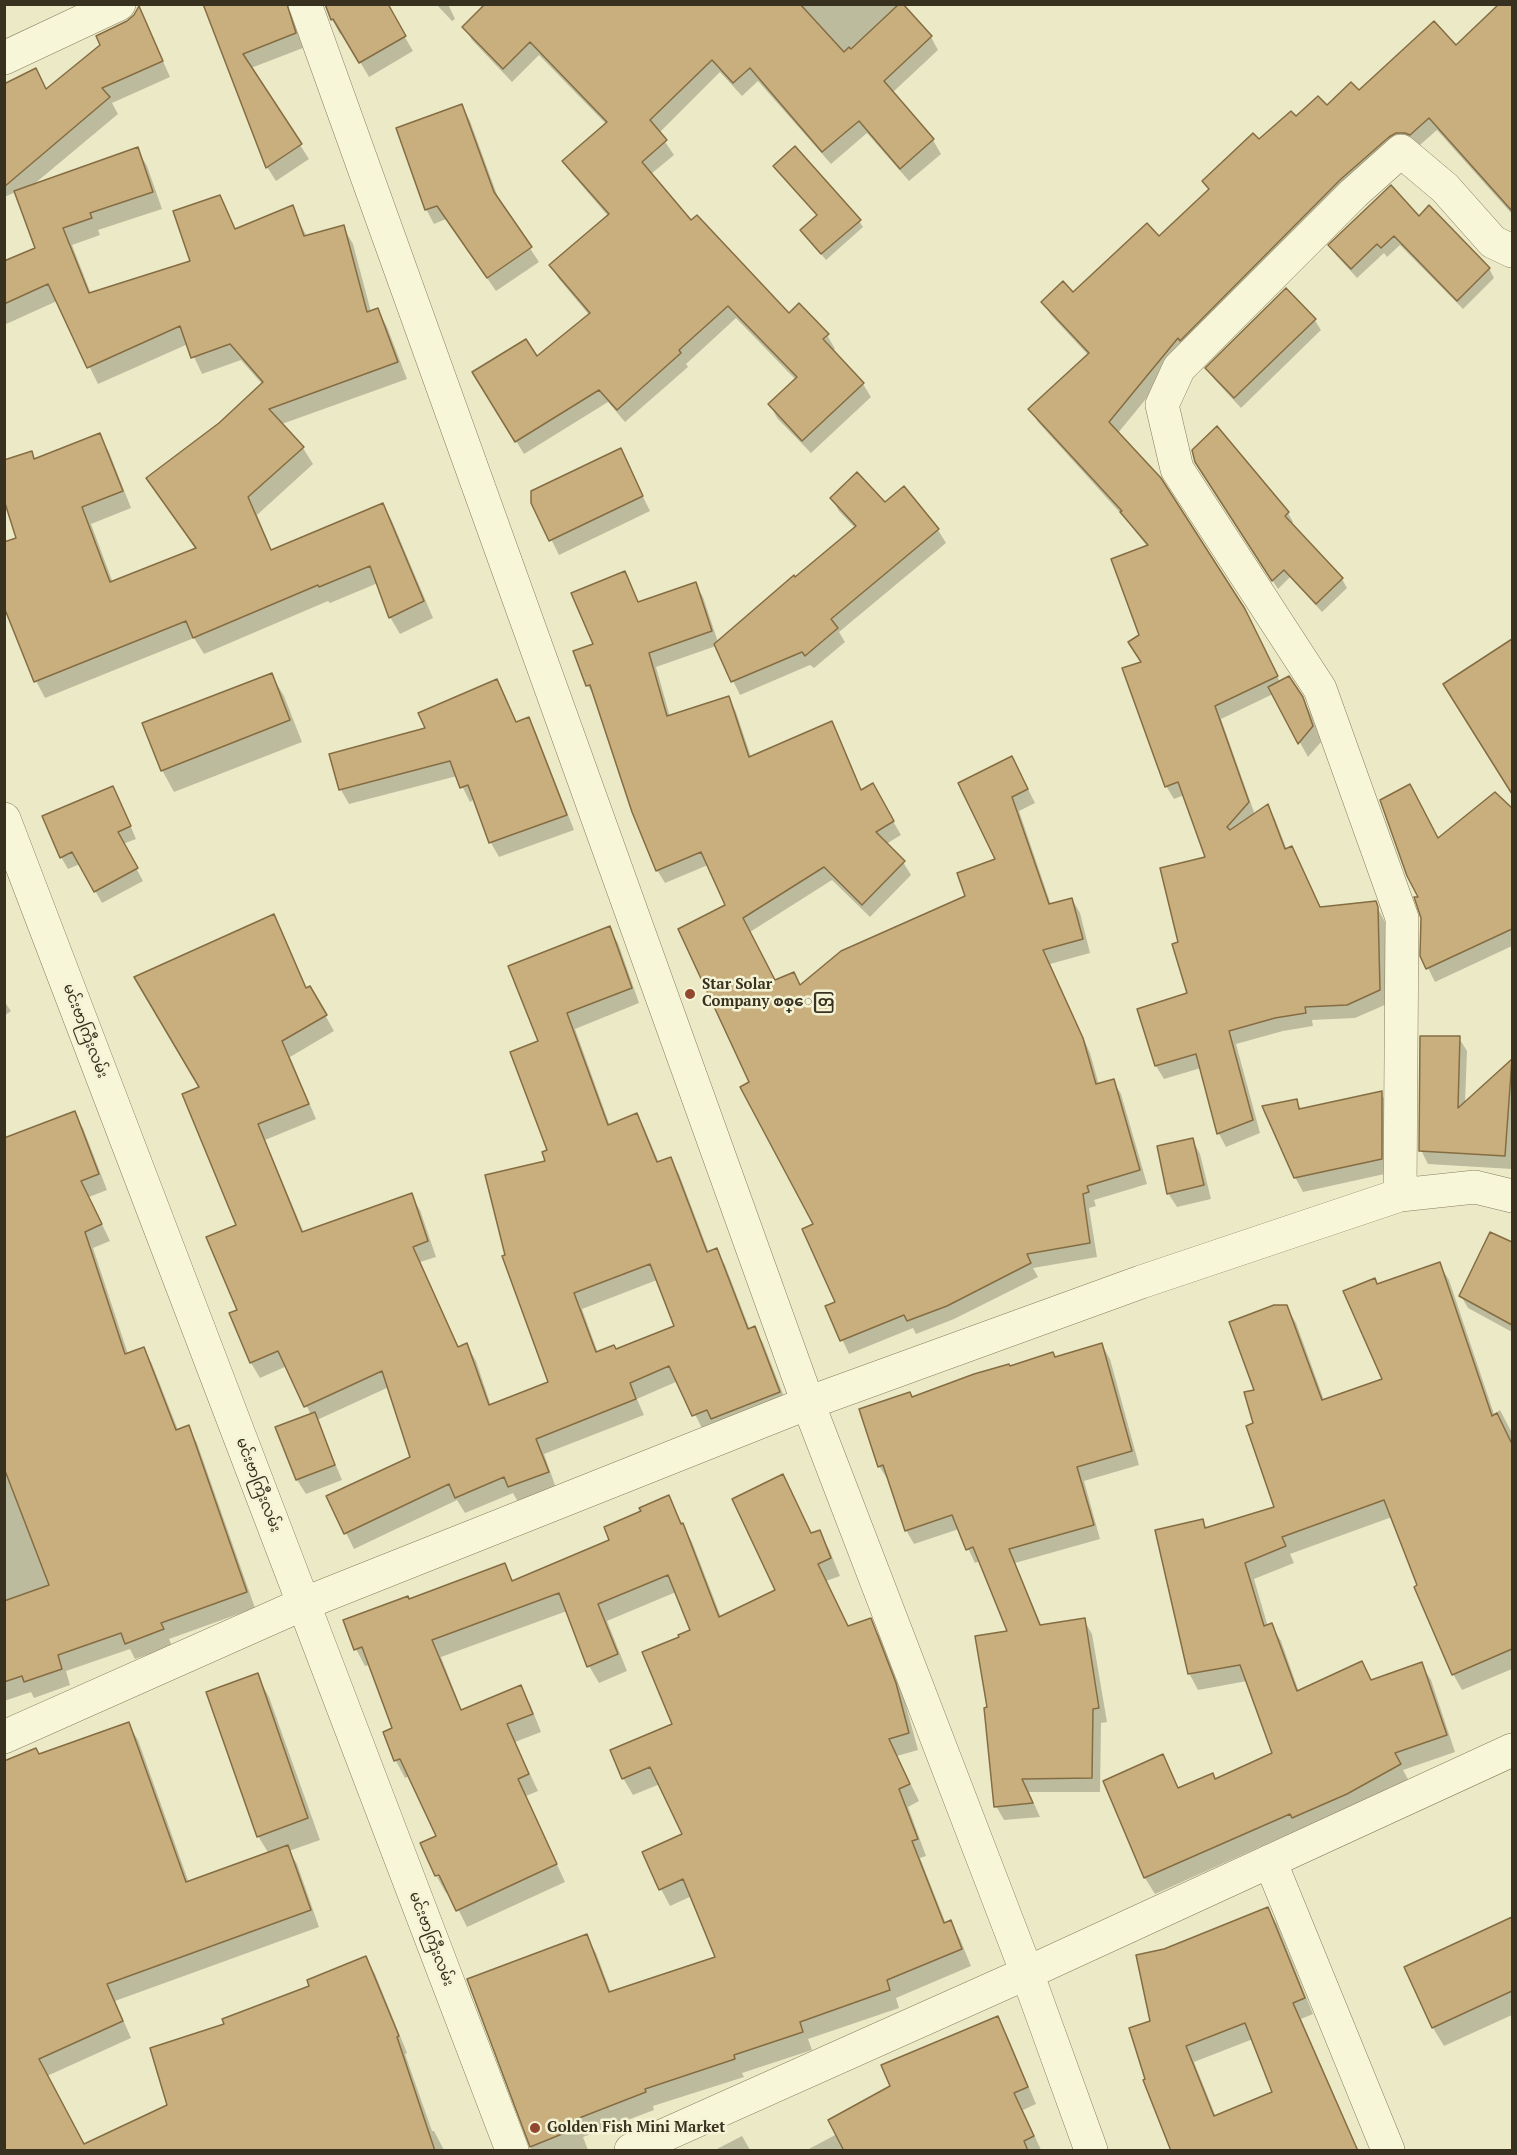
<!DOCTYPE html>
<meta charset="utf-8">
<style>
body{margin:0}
#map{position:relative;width:1517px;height:2155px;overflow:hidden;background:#eceac6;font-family:"PT Serif",serif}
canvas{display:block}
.frame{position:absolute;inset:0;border:6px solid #383120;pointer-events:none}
</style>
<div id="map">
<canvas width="1517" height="2155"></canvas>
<div class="frame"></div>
</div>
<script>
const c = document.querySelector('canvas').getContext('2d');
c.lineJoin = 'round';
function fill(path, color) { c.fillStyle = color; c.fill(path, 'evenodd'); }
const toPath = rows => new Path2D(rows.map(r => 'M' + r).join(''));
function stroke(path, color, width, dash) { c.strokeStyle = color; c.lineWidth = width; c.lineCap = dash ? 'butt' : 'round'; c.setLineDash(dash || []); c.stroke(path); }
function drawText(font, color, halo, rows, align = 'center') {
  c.font = font + ' "PT Serif","Noto Sans Myanmar",serif'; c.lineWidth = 5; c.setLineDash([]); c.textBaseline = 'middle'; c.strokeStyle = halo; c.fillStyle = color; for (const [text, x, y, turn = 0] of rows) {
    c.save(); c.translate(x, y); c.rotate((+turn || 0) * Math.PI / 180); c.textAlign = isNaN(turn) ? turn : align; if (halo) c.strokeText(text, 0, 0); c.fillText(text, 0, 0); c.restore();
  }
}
fill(toPath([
 [205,4,301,4,294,15,295,26,303,48,251,68,309,159,276,181,267,167],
 [436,4,448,4,455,19,452,21],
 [760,4,901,4,931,37,938,50,892,93,933,140,941,154,909,181,867,133,831,164,758,81,742,96,720,72,659,133,674,155,651,174,691,222,789,315,827,335,835,349,832,351,863,384,871,397,811,453,777,418,770,404,796,380,736,318,686,364,688,367,625,422,608,402,524,454,474,372,536,359,590,316,559,279,551,266,608,216,572,174,564,161,606,124,539,55,512,82,472,40,464,27],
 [1502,4,1512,4,1512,214,1437,130,1186,350,1118,433,1244,609,1280,682,1302,698,1311,714,1321,742,1308,757,1273,694,1221,719,1255,815,1268,806,1275,819,1287,850,1292,848,1321,908,1375,903,1385,922,1387,1004,1355,1018,1312,1020,1313,1026,1283,1031,1236,1044,1260,1133,1226,1147,1219,1134,1201,1068,1164,1079,1156,1066,1189,994,1179,943,1207,858,1184,795,1174,799,1166,786,1141,635,1147,546,1124,517,1038,422,1030,409,1089,356,1051,315,1043,302,1073,294,1159,239,1209,190,1204,181,1259,141,1296,118,1327,108,1455,47],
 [386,5,413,51,369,77,343,33,340,34,332,19],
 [139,7,170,77,112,103,118,114,33,185,137,149,147,166,162,209,98,230,100,235,72,245,91,294,192,262,219,196,236,230,292,207,307,237,343,227,353,244,371,312,378,310,387,327,407,379,282,424,303,448,313,464,257,515,272,551,383,505,392,521,433,618,400,634,390,617,378,583,330,603,328,601,204,654,194,638,45,698,36,681,14,627,4,609,4,544,18,539,31,453,35,460,99,435,109,452,131,508,91,524,113,583,196,550,148,478,220,424,263,385,241,360,202,374,188,344,98,384,57,301,4,325,4,263,37,249,16,192,4,197,4,79,8,84,36,70,47,91,135,16],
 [462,106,470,121,500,203,539,262,496,291,446,219,434,224,426,209],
 [775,166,859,221,863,227,826,260,802,231,818,216],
 [1419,218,1489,268,1494,278,1463,309,1400,245,1387,257,1384,253,1357,278,1336,255,1330,246],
 [1314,319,1321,330,1241,408,1214,379,1207,368],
 [620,450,650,511,559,555,533,503],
 [1202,471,1288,513,1293,522,1291,524,1342,579,1347,588,1322,612,1290,577,1278,589],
 [832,498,884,504,938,530,946,543,839,632,845,642,814,668,810,665,740,695,716,646,656,667,670,717,729,698,736,712,751,757,832,723,839,737,862,791,872,785,901,835,886,844,903,862,911,875,870,917,832,880,750,932,775,982,801,987,967,896,997,860,960,784,1019,771,1035,803,1019,811,1051,905,1072,899,1080,913,1090,953,1050,964,1090,1053,1099,1085,1113,1081,1121,1094,1147,1184,1094,1200,1096,1206,1089,1208,1097,1257,1033,1268,1038,1277,954,1319,916,1334,913,1328,849,1354,827,1307,837,1303,815,1225,751,1083,727,906,708,865,665,883,657,870,596,699,588,686,575,652,595,645,624,572,639,603,695,584,703,597,718,642,856,529,839,511],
 [1512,640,1512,793,1446,686],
 [271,674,284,696,302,742,174,792,162,770],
 [496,681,517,723,528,718,536,733,574,830,499,857,491,843,475,799,470,802,457,776,349,804,341,790,331,755,427,729],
 [1495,794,1512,810,1512,946,1435,982,1428,968,1420,898,1438,840],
 [119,799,136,839,123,844,143,881,102,903,80,864,68,869,61,857],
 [273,916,282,931,307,989,310,988,334,1031,290,1057,316,1119,265,1140,304,1233,411,1195,420,1210,436,1257,420,1262,459,1348,467,1345,476,1361,491,1406,550,1383,506,1256,547,1162,549,1151,540,1042,609,928,618,943,639,1003,575,1029,610,1126,637,1115,645,1130,659,1163,670,1159,679,1174,709,1253,716,1250,725,1265,750,1330,754,1328,763,1343,788,1407,703,1430,678,1381,637,1399,644,1415,544,1454,556,1488,518,1502,513,1493,465,1513,457,1500,354,1549,328,1497,412,1457,389,1387,317,1420,342,1480,306,1494,297,1480,277,1428,311,1415,287,1366,260,1378,251,1363,239,1310,238,1225,201,1088],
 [657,1280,676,1327,615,1350,598,1353,582,1309],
 [4,1001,11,1011,4,1016],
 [1459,1038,1467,1051,1465,1103,1512,1061,1512,1169,1428,1164,1421,1150],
 [1381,1093,1389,1107,1389,1173,1303,1192,1295,1177,1296,1101,1302,1110],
 [74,1113,83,1128,107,1190,89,1197,110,1241,93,1248,128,1354,143,1348,152,1364,178,1430,188,1427,197,1443,255,1608,169,1639,172,1646,135,1659,130,1649,66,1671,70,1685,34,1698,31,1692,4,1701,4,1378],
 [1192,1139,1200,1154,1211,1199,1177,1207,1168,1193],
 [1491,1234,1512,1244,1512,1332,1468,1308,1461,1296],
 [1439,1264,1449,1280,1494,1414,1500,1410,1512,1433,1512,1483,1483,1523,1488,1527,1512,1504,1512,1669,1462,1690,1453,1674,1392,1517,1290,1554,1294,1563,1254,1579,1268,1627,1271,1625,1281,1641,1299,1692,1362,1663,1372,1681,1421,1664,1431,1680,1455,1752,1403,1770,1409,1781,1302,1834,1300,1829,1155,1894,1145,1878,1105,1782,1162,1756,1179,1789,1216,1780,1274,1754,1247,1681,1198,1690,1189,1673,1202,1520,1207,1529,1276,1508,1255,1424,1256,1391,1286,1306,1296,1323,1324,1400,1384,1379,1377,1285],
 [1102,1345,1110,1359,1139,1465,1084,1481,1100,1539,1015,1563,1042,1627,1084,1620,1092,1634,1107,1722,1101,1723,1100,1792,1029,1792,1040,1817,1004,1820,996,1806,989,1708,1009,1632,980,1561,975,1563,959,1529,914,1544,906,1530,889,1479,888,1480,879,1466,912,1398,1010,1368,1055,1358],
 [783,1476,812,1534,819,1532,829,1549,840,1576,826,1581,848,1627,870,1620,880,1637,905,1702,918,1750,897,1756,919,1801,908,1807,926,1856,920,1858,946,1924,950,1922,960,1939,971,1966,896,1998,899,2008,808,2039,812,2050,742,2073,744,2077,653,2106,654,2110,583,2137,588,2150,531,2150,531,2143,586,1936,596,1953,611,1993,717,1958,692,1896,670,1906,661,1889,684,1835,660,1784,633,1795,623,1778,673,1725,681,1638,692,1631,676,1592,607,1621,627,1671,599,1683,589,1666,567,1611,441,1657,462,1711,520,1687,530,1704,541,1732,515,1742,538,1791,526,1796,565,1882,467,1927,449,1891,446,1893,437,1877,446,1873,438,1836,409,1776,405,1778,396,1761,385,1732,394,1729,370,1665,365,1666,356,1649,409,1601,504,1565,514,1582,611,1541,643,1512,668,1497,692,1542,721,1617,777,1590],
 [257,1675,269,1697,320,1840,289,1851,297,1864,319,1927,115,2001,131,2038,47,2076,84,2145,169,2106,226,2025,311,1987,366,1958,375,1974,407,2053,405,2054,432,2131,434,2131,444,2150,4,2150,39,1756,128,1724,138,1740,189,1883,269,1854,258,1836],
 [1268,1909,1277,1924,1313,2014,1301,2019,1358,2150,1171,2150,1147,2080,1152,2022,1165,1951],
 [1253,2039,1274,2093,1216,2117,1194,2062],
 [1512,1918,1512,2015,1444,2046,1433,2028,1406,1968],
 [997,2018,1007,2035,1036,2104,1023,2110,1041,2150,807,2150,837,2134,892,2087],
 [742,2136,750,2150,715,2150]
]), '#0003');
const building = toPath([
 [203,4,287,4,296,33,243,54,302,144,266,168,203,4],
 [325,4,388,4,406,36,359,63,333,19,331,20,325,4],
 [485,4,800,4,844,52,849,47,851,49,899,4,903,4,932,36,884,81,934,139,900,169,859,121,822,152,750,68,733,83,712,60,650,120,667,140,642,162,691,220,697,215,789,313,799,303,829,334,823,339,864,383,802,441,768,404,797,377,728,306,679,350,681,353,617,410,599,390,515,442,472,372,526,339,537,356,590,313,549,265,609,214,562,161,607,122,530,42,503,69,462,27,485,4],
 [1499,4,1512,4,1512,211,1429,118,1410,135,1405,133,1396,133,1389,137,1341,179,1180,341,1178,338,1109,422,1161,478,1245,609,1278,676,1215,706,1249,802,1227,827,1230,830,1268,804,1285,849,1292,846,1320,907,1376,901,1378,907,1380,990,1347,1005,1305,1007,1306,1013,1275,1018,1229,1031,1253,1120,1217,1134,1196,1054,1155,1066,1137,1009,1187,993,1172,944,1178,942,1160,868,1205,857,1178,782,1165,787,1122,668,1141,662,1128,642,1139,635,1111,559,1148,545,1120,512,1122,511,1028,409,1089,353,1041,302,1063,281,1073,292,1147,223,1159,236,1209,189,1202,181,1253,133,1259,139,1291,111,1296,116,1318,96,1327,105,1351,82,1359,90,1434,21,1456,45,1499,4],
 [139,6,163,61,102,88,110,97,4,187,4,84,36,68,46,89,100,45,96,36,127,21,134,15,139,6],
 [462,104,494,192,532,247,487,278,437,206,425,210,396,128,462,104],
 [795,146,861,220,821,254,800,230,817,215,773,166,795,146],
 [138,147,153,192,90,213,92,218,63,228,89,293,190,261,173,211,220,195,235,229,293,205,304,236,344,225,367,312,378,308,398,362,269,409,304,447,248,497,271,550,383,503,424,601,389,618,370,566,319,587,318,585,193,638,186,621,34,682,4,607,4,542,16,538,4,500,4,460,32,451,34,459,100,433,123,491,82,507,110,582,196,548,146,478,219,423,263,382,230,344,191,358,180,326,87,368,48,284,4,304,4,261,35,248,14,191,138,147],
 [1391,185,1419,216,1429,205,1490,268,1457,301,1394,236,1381,248,1377,244,1351,269,1328,245,1391,185],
 [1286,288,1316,319,1234,398,1205,368,1286,288],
 [1217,426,1289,512,1285,516,1343,578,1316,604,1284,570,1272,581,1195,462,1192,450,1217,426],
 [621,448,643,496,549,541,531,503,531,491,621,448],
 [857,472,885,502,904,486,939,529,831,619,838,628,805,656,802,652,731,682,714,644,794,575,795,577,856,526,830,498,857,472],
 [625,571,638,602,696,582,712,631,649,653,667,716,729,696,749,757,832,721,861,790,873,783,894,821,876,832,905,861,862,905,824,867,743,918,775,980,794,972,800,985,841,951,965,896,957,873,995,859,958,783,1012,756,1028,789,1012,797,1049,904,1072,898,1083,939,1043,950,1083,1038,1096,1084,1114,1079,1140,1170,1087,1186,1089,1192,1083,1194,1090,1243,1027,1254,1031,1263,947,1306,907,1321,904,1315,840,1341,825,1306,835,1302,802,1229,813,1224,740,1087,749,1082,678,929,725,905,701,852,656,871,632,812,590,685,586,686,573,651,593,644,571,593,625,571],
 [1512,639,1512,794,1443,684,1512,639],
 [272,673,290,720,161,771,142,723,272,673],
 [1289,676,1303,697,1313,726,1298,744,1268,687,1289,676],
 [497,679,516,722,529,717,567,815,489,843,468,785,460,788,450,761,339,790,329,754,425,728,418,713,497,679],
 [1410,784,1438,838,1495,792,1512,808,1512,929,1426,969,1420,956,1421,918,1414,897,1418,897,1407,876,1380,800,1410,784],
 [113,786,131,826,118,832,138,868,94,892,72,852,60,858,42,816,113,786],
 [274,914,306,988,310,986,327,1015,282,1041,309,1104,258,1124,302,1232,412,1193,428,1241,413,1247,458,1347,467,1343,489,1405,548,1382,502,1256,505,1255,485,1175,545,1161,542,1152,547,1150,510,1052,538,1041,508,966,610,926,632,988,567,1013,608,1125,637,1113,657,1162,671,1157,707,1252,717,1248,748,1329,755,1326,780,1392,711,1419,707,1410,692,1416,669,1366,630,1383,636,1399,536,1439,549,1472,508,1487,504,1477,455,1498,449,1484,344,1534,326,1496,410,1457,382,1371,304,1407,278,1351,250,1363,229,1313,237,1310,206,1237,236,1225,182,1094,199,1087,134,977,274,914],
 [650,1264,674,1326,616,1349,614,1345,596,1352,574,1293,650,1264],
 [1420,1036,1460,1036,1458,1108,1512,1059,1505,1156,1419,1151,1420,1036],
 [1382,1091,1382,1159,1294,1178,1262,1106,1297,1099,1299,1109,1382,1091],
 [75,1111,99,1174,81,1181,102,1224,85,1232,125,1354,144,1347,176,1430,189,1425,247,1592,161,1623,164,1629,125,1644,121,1633,58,1655,62,1669,24,1682,22,1676,4,1682,4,1601,49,1585,4,1468,4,1138,75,1111],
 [1193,1138,1204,1185,1167,1194,1157,1146,1193,1138],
 [1490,1232,1512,1242,1512,1325,1459,1296,1490,1232],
 [1440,1262,1492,1416,1497,1413,1512,1444,1512,1649,1452,1675,1414,1587,1417,1585,1384,1500,1282,1537,1286,1546,1245,1563,1264,1626,1272,1623,1297,1691,1362,1661,1371,1680,1422,1662,1447,1735,1395,1753,1401,1764,1347,1794,1292,1818,1290,1814,1144,1878,1103,1781,1163,1754,1178,1788,1213,1773,1215,1779,1272,1753,1240,1665,1188,1674,1155,1530,1203,1519,1205,1528,1274,1507,1246,1426,1253,1423,1244,1392,1254,1390,1229,1322,1274,1305,1287,1305,1322,1400,1382,1379,1343,1291,1375,1278,1377,1284,1440,1262],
 [1102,1343,1132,1451,1077,1467,1094,1525,1009,1549,1040,1625,1085,1618,1099,1708,1093,1709,1092,1778,1022,1779,1033,1803,994,1807,984,1708,987,1707,975,1636,1007,1631,973,1547,966,1550,952,1515,905,1531,883,1465,878,1467,859,1409,910,1392,912,1397,974,1374,1009,1364,1010,1366,1053,1352,1055,1357,1102,1343],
 [315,1412,335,1465,296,1480,275,1427,315,1412],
 [783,1474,811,1533,820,1530,831,1558,818,1564,848,1626,871,1618,896,1683,909,1733,889,1739,910,1784,899,1789,918,1839,912,1841,944,1923,951,1920,962,1949,887,1980,890,1990,800,2022,803,2032,734,2055,735,2059,645,2089,646,2092,574,2120,577,2128,530,2147,467,1979,587,1934,609,1992,715,1957,683,1879,659,1890,642,1852,682,1834,650,1767,622,1779,610,1750,672,1724,642,1652,679,1637,678,1635,690,1630,668,1575,598,1604,618,1654,587,1667,559,1593,432,1640,461,1710,521,1685,533,1714,507,1724,529,1774,518,1779,557,1864,456,1911,439,1875,435,1876,420,1843,436,1836,400,1759,394,1761,383,1732,392,1728,362,1647,354,1650,343,1620,408,1596,409,1599,505,1563,512,1581,609,1540,604,1527,641,1511,639,1508,669,1495,681,1524,683,1523,719,1617,775,1590,732,1499,783,1474],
 [258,1673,308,1818,257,1837,206,1692,258,1673],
 [129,1722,186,1882,288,1845,311,1910,107,1984,123,2021,39,2059,84,2144,167,2105,150,2048,224,2024,222,2019,309,1986,307,1980,366,1956,399,2036,397,2037,435,2151,4,2151,4,1761,36,1748,39,1754,129,1722],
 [1268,1907,1305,1998,1293,2003,1358,2151,1171,2151,1143,2080,1145,2079,1129,2028,1150,2021,1136,1955,1164,1949,1268,1907],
 [1245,2023,1272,2092,1214,2116,1186,2046,1245,2023],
 [1512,1917,1512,1991,1432,2028,1404,1967,1512,1917],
 [998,2016,1028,2087,1014,2093,1034,2136,1024,2141,1028,2151,844,2151,828,2120,890,2086,881,2065,998,2016]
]);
fill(building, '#c9af7e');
stroke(building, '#856d43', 1.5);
const minor = toPath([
 [305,4,808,1403,1027,1973,1091,2150],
 [4,58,119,4],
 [4,819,512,2150],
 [1400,1195,1402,918,1320,689,1177,469,1162,405,1179,368,1354,193,1401,151,1445,188,1493,242,1512,251],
 [4,1737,303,1604,808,1403,1141,1282,1400,1195,1475,1187,1512,1196],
 [1270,1861,1388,2150],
 [631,2150,1027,1973,1512,1750]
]);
stroke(minor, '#877d5d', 34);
stroke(minor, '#f7f6d9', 33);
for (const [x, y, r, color] of [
 [690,994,6,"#93472f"],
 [535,2128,6,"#93472f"]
]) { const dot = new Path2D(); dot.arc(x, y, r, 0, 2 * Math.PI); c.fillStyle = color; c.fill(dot); stroke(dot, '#f4f3d5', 2); }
drawText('bold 15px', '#383120', '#f4f3d5', [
 ["Star Solar",702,985],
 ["Company စစ္ေတြ",702,1002],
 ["Golden Fish Mini Market",547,2128]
], 'left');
drawText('15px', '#383120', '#f4f3d5', [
 ["မင်းဗာကြီးလမ်း",85,1031,69],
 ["မင်းဗာကြီးလမ်း",258,1485,69],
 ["မင်းဗာကြီးလမ်း",431,1939,69]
]);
</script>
